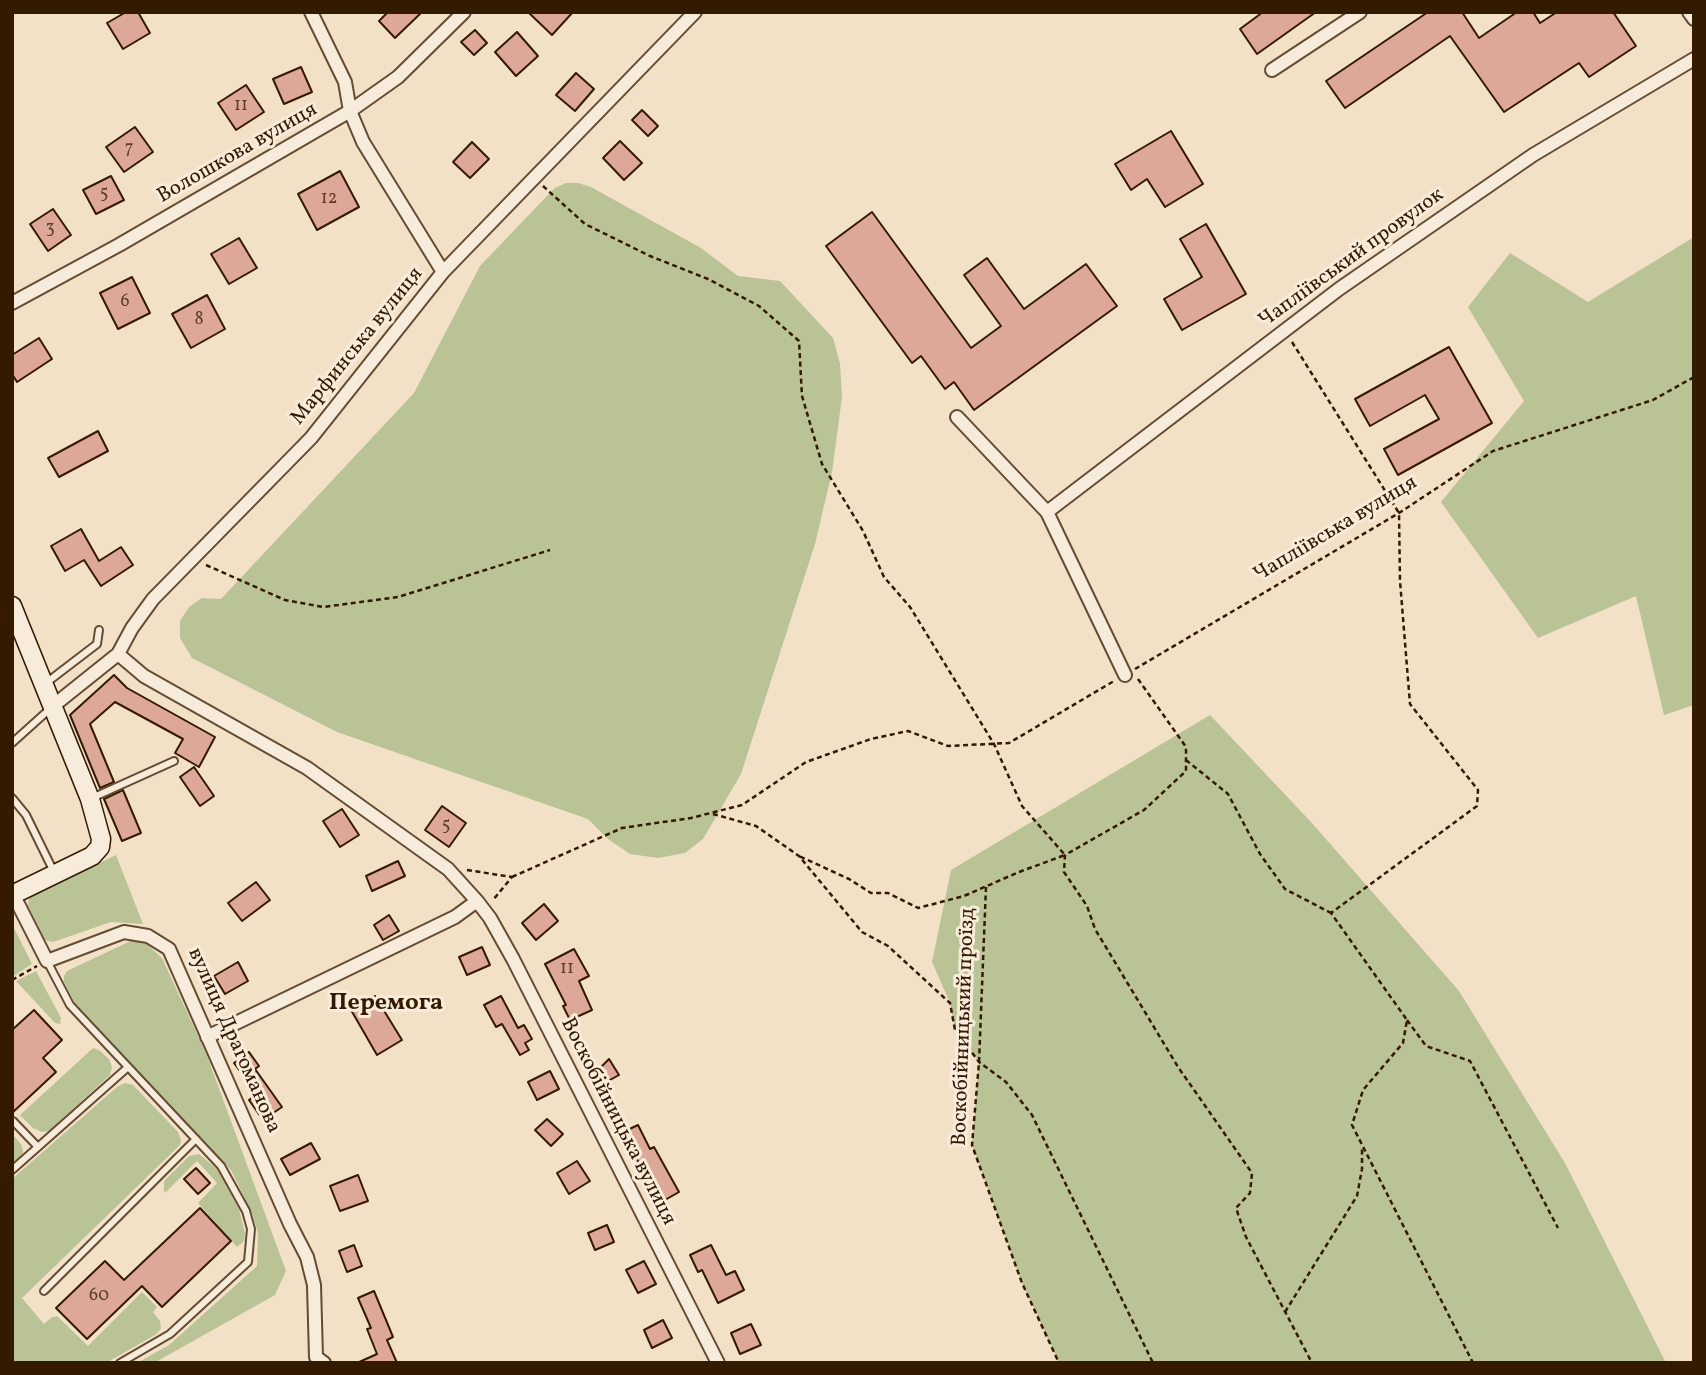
<!DOCTYPE html>
<meta charset="utf-8">
<style>
body{margin:0}
#map{position:relative;width:1706px;height:1375px;overflow:hidden;background:#f3e1c7;font-family:Vollkorn,serif}
canvas{display:block}
.frame{position:absolute;inset:0;border:14px solid #341a01;pointer-events:none}
</style>
<div id="map">
<canvas width="1706" height="1375"></canvas>
<div class="frame"></div>
</div>
<script>
const c = document.querySelector('canvas').getContext('2d');
c.lineJoin = 'round';
function fill(path, color) { c.fillStyle = color; c.fill(path, 'evenodd'); }
const toPath = rows => new Path2D(rows.map(r => 'M' + r).join(''));
function stroke(path, color, width, dash) { c.strokeStyle = color; c.lineWidth = width; c.lineCap = dash ? 'butt' : 'round'; c.setLineDash(dash || []); c.stroke(path); }
function drawText(font, color, halo, rows, align = 'center') {
  c.font = font + ' Vollkorn,serif'; c.lineWidth = 6; c.setLineDash([]); c.textBaseline = 'middle'; c.strokeStyle = halo; c.fillStyle = color; for (const [text, x, y, turn = 0] of rows) {
    c.save(); c.translate(x, y); c.rotate((+turn || 0) * Math.PI / 180); c.textAlign = isNaN(turn) ? turn : align; if (halo) c.strokeText(text, 0, 0); c.fillText(text, 0, 0); c.restore();
  }
}
fill(toPath([
 [566,183,578,183,591,187,701,248,738,276,780,281,833,338,840,364,842,397,832,472,815,544,741,774,703,839,685,853,658,858,630,854,608,839,588,819,337,732,192,658,180,638,180,621,189,607,202,598,221,599,414,393,480,266,546,197,555,188],
 [1694,237,1694,705,1664,715,1636,596,1538,638,1441,502,1524,401,1468,307,1510,253,1588,302],
 [1210,715,1311,822,1459,991,1565,1163,1666,1363,1059,1363,1022,1283,972,1145,979,1062,955,1030,950,1003,932,962,951,870],
 [116,855,143,924,111,922,53,942,45,940,28,905,29,897],
 [12,924,32,964,12,977],
 [139,937,162,958,206,1053,286,1271,275,1295,154,1363,137,1363,169,1345,257,1266,258,1233,252,1213,231,1170,75,1003,64,982,64,976,67,971],
 [36,971,61,1018,60,1024,55,1023,16,981],
 [93,1048,99,1050,109,1059,112,1067,110,1075,49,1131,42,1132,33,1128,20,1115],
 [125,1083,133,1085,178,1132,181,1140,180,1145,22,1298,44,1324,52,1317,57,1316,88,1346,142,1292,157,1307,153,1312,160,1321,161,1329,155,1335,106,1363,12,1363,12,1179,117,1087],
 [12,1134,21,1144,23,1150,23,1154,12,1163],
 [199,1154,217,1169,239,1209,245,1234,244,1241,237,1247,198,1203,217,1183,197,1161,165,1193,164,1190,164,1181,189,1156]
]), '#bac396');
const building = toPath([
 [126,12,138,12,150,33,123,49,107,23,126,12],
 [388,12,422,12,395,38,379,21,388,12],
 [528,12,573,12,552,35,528,12],
 [1263,12,1316,12,1257,54,1240,29,1263,12],
 [1428,12,1462,12,1479,38,1517,12,1533,12,1540,23,1557,12,1613,12,1636,46,1589,77,1579,63,1504,112,1450,36,1345,108,1326,81,1428,12],
 [475,30,487,43,474,55,461,42,475,30],
 [517,32,538,56,516,76,495,52,517,32],
 [301,67,312,92,284,104,273,79,301,67],
 [576,73,594,89,575,111,556,95,576,73],
 [246,85,264,112,236,130,218,103,246,85],
 [642,110,658,126,648,136,632,120,642,110],
 [135,127,153,152,124,172,106,147,135,127],
 [1171,131,1203,184,1165,207,1147,179,1131,190,1115,164,1171,131],
 [620,141,642,163,624,180,603,158,620,141],
 [472,142,489,159,470,178,453,162,472,142],
 [340,171,359,207,317,230,298,194,340,171],
 [111,176,124,200,96,214,83,190,111,176],
 [53,209,71,235,48,251,30,224,53,209],
 [872,212,971,348,1001,326,964,275,987,258,1024,309,1086,264,1117,306,974,410,954,382,945,389,921,356,912,363,826,246,872,212],
 [1206,224,1246,294,1182,330,1164,299,1202,277,1180,239,1206,224],
 [239,238,257,268,229,284,211,254,239,238],
 [132,277,150,313,118,329,100,293,132,277],
 [207,295,225,329,191,348,172,314,207,295],
 [39,338,52,359,17,382,12,374,12,355,39,338],
 [1449,347,1492,423,1398,475,1384,449,1439,419,1425,395,1370,426,1355,399,1449,347],
 [98,431,108,451,59,477,48,458,98,431],
 [81,529,99,561,121,547,133,565,101,586,84,560,65,571,51,546,81,529],
 [114,675,127,688,215,737,199,767,175,753,183,739,115,702,90,724,114,782,100,788,70,715,114,675],
 [194,767,214,796,200,806,180,777,194,767],
 [123,790,141,833,122,841,104,799,123,790],
 [442,806,466,823,449,847,425,830,442,806],
 [342,809,359,835,340,847,323,821,342,809],
 [398,861,405,876,372,891,366,876,398,861],
 [256,882,270,900,242,921,228,903,256,882],
 [544,904,558,921,536,940,522,923,544,904],
 [389,915,399,931,383,940,374,925,389,915],
 [482,947,490,965,467,975,459,957,482,947],
 [574,949,589,976,579,981,592,1010,570,1020,563,1006,566,1005,545,964,574,949],
 [238,962,248,981,225,994,214,976,238,962],
 [375,996,402,1040,377,1055,351,1010,375,996],
 [501,996,518,1028,524,1025,532,1039,525,1043,529,1050,520,1055,502,1024,496,1027,484,1005,501,996],
 [34,1010,62,1040,43,1058,56,1072,12,1113,12,1030,34,1010],
 [249,1052,259,1066,255,1069,282,1107,263,1120,249,1100,257,1094,234,1063,249,1052],
 [609,1059,619,1075,601,1085,594,1074,609,1059],
 [550,1071,559,1089,537,1100,528,1082,550,1071],
 [547,1119,563,1134,551,1146,535,1130,547,1119],
 [638,1125,650,1149,654,1147,679,1192,665,1200,648,1171,645,1173,621,1133,638,1125],
 [311,1143,320,1159,290,1175,281,1159,311,1143],
 [577,1161,590,1181,569,1194,557,1173,577,1161],
 [196,1168,210,1183,198,1194,184,1179,196,1168],
 [358,1175,368,1201,340,1211,330,1186,358,1175],
 [200,1208,231,1241,162,1307,142,1286,87,1339,56,1308,105,1261,124,1280,200,1208],
 [607,1225,614,1242,595,1250,588,1233,607,1225],
 [354,1245,362,1266,347,1272,339,1251,354,1245],
 [711,1245,726,1275,735,1271,744,1290,718,1303,702,1270,698,1272,690,1255,711,1245],
 [644,1261,656,1284,638,1293,626,1270,644,1261],
 [374,1291,393,1337,387,1340,397,1363,357,1363,377,1354,367,1329,371,1328,358,1298,374,1291],
 [663,1320,672,1338,652,1348,644,1330,663,1320],
 [751,1324,761,1345,740,1354,731,1333,751,1324]
]);
fill(building, '#dea899');
stroke(building, '#341a01', 2);
const lane = toPath([
 [46,683,97,644,99,630],
 [12,743,52,707],
 [12,798,26,815,54,872],
 [92,798,174,761],
 [47,961,70,1005,221,1166,246,1211,251,1229,248,1262,170,1334,120,1363],
 [13,1121,38,1147],
 [12,1170,127,1068],
 [44,1291,196,1139]
]);
const street = toPath([
 [311,12,345,82,350,111,363,142,443,272],
 [1689,12,1694,19],
 [1272,70,1360,12],
 [12,303,119,245,350,111,398,77,464,12],
 [957,417,1047,512,1339,289,1533,155,1694,59],
 [1047,512,1125,675],
 [118,654,144,676,307,768,448,869,477,901,490,918,513,959,718,1363],
 [53,706,118,654,132,628,153,599,311,438,443,272,695,12],
 [13,894,47,961,124,932,148,936,169,949,290,1224,307,1257,314,1285,316,1357,324,1363],
 [207,1037,455,917,477,901]
]);
const secondary = toPath([
 [12,606,90,799,101,839,100,847,92,856,12,895]
]);
stroke(lane, '#644c32', 10);
stroke(street, '#644c32', 16);
stroke(secondary, '#341a01', 21);
stroke(toPath([
 [543,186,585,224,650,256,708,279,759,306,799,341,802,396,822,464,863,531,884,577,910,607,994,744,1022,806,1065,855,1019,872,964,896,918,908,888,893,871,893,849,879,799,856],
 [1292,342,1399,513,1400,581,1410,704,1478,790,1477,806,1331,913,1407,1020,1403,1043,1363,1090,1352,1125,1473,1363],
 [206,565,285,600,323,607,398,597,550,550],
 [1135,669,1399,513,1493,451,1653,400,1694,377],
 [1138,679,1186,747,1186,771,1144,810,1065,855,1064,872,1087,906,1095,929,1178,1067,1252,1173,1250,1193,1236,1208,1246,1237,1312,1363],
 [1186,760,1228,794,1260,854,1285,889,1331,913],
 [713,814,756,826,799,856,862,932,888,946,950,1003,955,1030,979,1062,1006,1082,1032,1115,1153,1363],
 [467,870,512,877,493,900],
 [512,877,622,828,691,818,742,805,806,762,871,739,908,731,948,746,1009,743,1114,681],
 [986,887,979,1062,972,1145,1022,1283,1059,1363],
 [12,980,37,966],
 [1407,1020,1426,1046,1470,1061,1558,1228],
 [1285,1312,1357,1196,1362,1169,1362,1147]
]), '#341a01', 2.5, [5, 3.5]);
stroke(lane, '#f7ecdb', 6);
stroke(street, '#f7ecdb', 12);
stroke(secondary, '#f7ecdb', 18);
drawText('18px', '#5e3e27', null, [
 ["11",241,107],
 ["7",129,150],
 ["5",104,195],
 ["12",329,200],
 ["3",50,230],
 ["6",125,303],
 ["8",199,321],
 ["5",446,827],
 ["11",567,970],
 ["60",99,1297]
]);
drawText('21px', '#341a01', '#f7ecdb', [
 ["Волошкова вулиця",238,154,-30],
 ["Чапліївський провулок",1352,259,-36],
 ["Марфинська вулиця",358,347,-51],
 ["Чапліївська вулиця",1336,530,-31],
 ["Воскобійницький проїзд",965,1027,-88],
 ["вулиця Драгоманова",233,1041,66],
 ["Воскобійницька вулиця",617,1122,63]
]);
drawText('bold 24px', '#341a01', '#f7ecdb', [
 ["Перемога",386,1005]
]);
</script>
